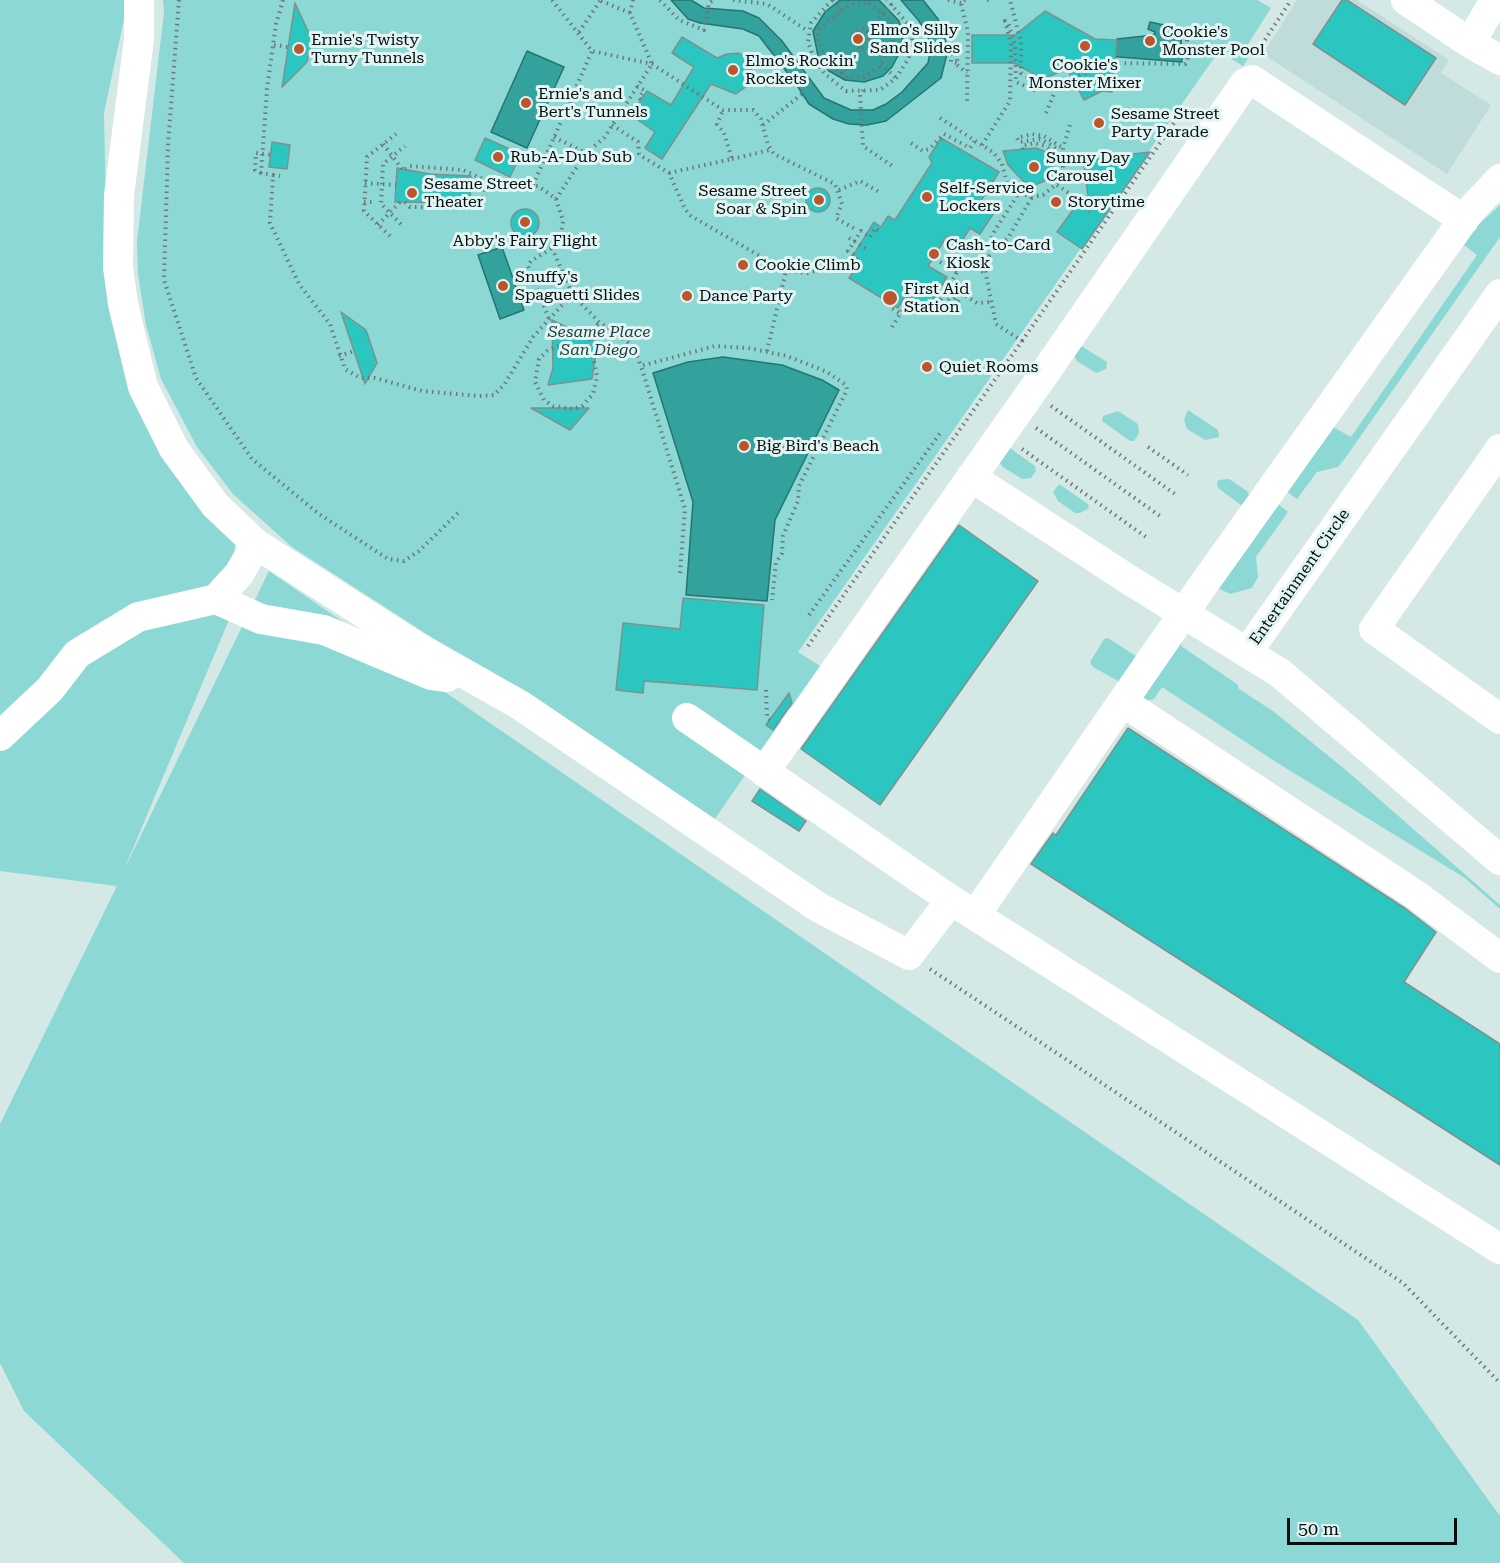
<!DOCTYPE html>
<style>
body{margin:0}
#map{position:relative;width:1500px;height:1563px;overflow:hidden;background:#d4e8e6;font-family:"Roboto Serif",serif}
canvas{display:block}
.scale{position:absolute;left:1287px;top:1518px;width:170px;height:27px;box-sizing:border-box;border:3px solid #070d0c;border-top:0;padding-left:8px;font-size:18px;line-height:21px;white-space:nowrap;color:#070d0c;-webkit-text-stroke:4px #e1f5f4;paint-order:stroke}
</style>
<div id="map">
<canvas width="1500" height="1563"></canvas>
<div class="scale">50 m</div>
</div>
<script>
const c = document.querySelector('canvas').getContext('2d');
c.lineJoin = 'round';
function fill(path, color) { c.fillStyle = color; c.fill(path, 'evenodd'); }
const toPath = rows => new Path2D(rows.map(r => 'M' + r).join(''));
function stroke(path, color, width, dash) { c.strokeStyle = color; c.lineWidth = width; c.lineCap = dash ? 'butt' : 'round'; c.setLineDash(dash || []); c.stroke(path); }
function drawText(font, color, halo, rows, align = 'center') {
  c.font = font + ' "Roboto Serif",serif'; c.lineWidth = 6; c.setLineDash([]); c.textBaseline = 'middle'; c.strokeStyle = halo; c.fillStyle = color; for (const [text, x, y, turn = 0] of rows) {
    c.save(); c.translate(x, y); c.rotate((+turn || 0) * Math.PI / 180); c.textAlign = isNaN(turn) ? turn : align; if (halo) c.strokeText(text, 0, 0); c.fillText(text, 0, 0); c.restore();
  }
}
fill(toPath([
 [1297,0,1357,0,1449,60,1441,73,1491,105,1447,174,1263,54]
]), '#bfdcda');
fill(toPath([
 [0,0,128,0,104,113,107,258,117,340,235,544,231,615,124,870,269,571,1358,1320,1500,1516,1500,1563,184,1563,24,1411,0,1363,0,1124,117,886,0,871],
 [163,0,1257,0,1271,8,1245,49,1251,54,1243,66,1219,51,798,652,820,666,791,709,786,706,778,719,782,722,714,820,292,547,233,494,197,447,161,379,146,325,138,274,137,241,164,12],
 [1500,205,1500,237,1346,457,1338,467,1317,472,1297,499,1286,491,1333,427,1351,437,1477,255,1464,245,1462,240],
 [1081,346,1107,362,1106,369,1096,373,1077,361,1072,351],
 [1188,410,1218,430,1219,437,1205,440,1187,429,1184,420],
 [1118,411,1138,424,1139,433,1134,441,1130,441,1102,421,1103,416],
 [1010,448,1035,466,1036,471,1031,478,1022,479,1003,467,999,462],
 [1229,479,1247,491,1250,496,1245,504,1241,505,1218,488,1217,482,1219,480],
 [1059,484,1088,504,1089,508,1080,513,1075,513,1058,501,1053,492],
 [1278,504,1288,512,1256,557,1258,577,1252,588,1230,594,1218,588],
 [1108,638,1136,656,1120,682,1093,667,1090,662,1104,639],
 [1182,640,1181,646,1237,684,1239,689,1273,711,1347,771,1500,905,1500,909,1465,878,1276,762,1162,687,1154,699,1146,701,1143,697]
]), '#8cd8d4');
const water = toPath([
 [671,0,691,0,704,8,743,11,759,18,782,41,824,98,851,110,873,110,886,104,902,92,928,63,930,52,928,36,919,21,901,0,923,0,938,19,946,42,954,48,953,55,947,54,941,78,886,121,867,125,849,124,833,119,809,104,796,84,759,36,743,29,700,23,688,19,671,0],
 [840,0,879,0,899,21,903,37,900,52,892,67,883,76,864,82,845,80,829,71,818,56,813,31,825,12,840,0],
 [1150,22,1164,25,1167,36,1181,35,1182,62,1094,55,1094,41,1117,42,1117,39,1154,35,1155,32,1148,29,1150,22],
 [527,51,564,67,527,148,491,132,527,51],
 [502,247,524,310,500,319,478,255,502,247],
 [723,357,782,365,822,380,839,390,775,520,767,601,686,595,693,502,653,373,688,362,723,357]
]);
fill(water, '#33a19c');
stroke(water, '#267571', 1.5);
const building = toPath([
 [1342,0,1347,0,1436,58,1405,105,1313,44,1342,0],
 [295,3,312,40,307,62,282,87,295,3],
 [1045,11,1095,39,1117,40,1112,92,1102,91,1084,100,1067,69,1043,79,1014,63,972,63,972,35,1015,35,1045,11],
 [682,37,717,58,727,54,739,53,749,61,753,74,747,86,736,94,711,84,662,159,645,148,655,132,631,115,647,91,671,105,694,67,672,53,682,37],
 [485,138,521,154,510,177,475,160,485,138],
 [941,138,999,172,980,202,995,211,980,234,970,228,960,244,947,236,928,266,947,277,927,310,905,296,898,308,849,278,853,272,846,267,874,222,881,227,888,216,895,220,932,163,929,157,941,138],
 [272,142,290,145,287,169,269,167,272,142],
 [1036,148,1047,152,1054,163,1047,180,1035,185,1023,181,1008,165,1003,151,1036,148],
 [1150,152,1082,249,1057,232,1080,200,1090,213,1083,157,1101,155,1101,158,1150,152],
 [397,168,430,174,471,176,470,198,466,197,465,203,395,202,397,168],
 '806 200a12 12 0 1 1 24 0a12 12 0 1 1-24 0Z',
 '511 223a14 14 0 1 1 28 0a14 14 0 1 1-28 0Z',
 [341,312,366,330,377,363,365,384,341,312],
 [552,320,603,345,595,359,592,379,548,385,553,368,552,320],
 [531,408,589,408,570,430,531,408],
 [959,525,1038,581,880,805,801,749,959,525],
 [683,598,764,605,757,690,644,681,643,693,616,690,623,623,680,629,683,598],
 [789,693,792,703,773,730,766,725,789,693],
 [1128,728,1406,909,1436,932,1404,982,1500,1044,1500,1165,1031,864,1053,833,1056,835,1128,728],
 [760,789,806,821,799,831,752,801,760,789]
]);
fill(building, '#2cc6c1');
stroke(building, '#7e918f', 1.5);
stroke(toPath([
 [179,0,168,145,164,280,196,378,252,459,319,514,388,559,404,561,419,551,461,510],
 [283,0,276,24,267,89,261,173,273,175,270,223,299,284,330,324,345,369,360,378,375,378,422,391,479,396,494,395,504,385,533,337,572,294,599,322,633,346,641,366],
 [552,0,592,51,652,64,723,110,753,110,761,119,768,145,774,154,835,184,842,204,836,218,855,229],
 [660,0,679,20,704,30,709,3,713,0],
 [733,0,767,4,808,31],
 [832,0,811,23,808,42,815,61,825,74,846,91,880,90,896,78,909,58,912,41,908,24,887,0],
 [833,0,842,10],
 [948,0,961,3],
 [965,0,961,3,968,32,967,103],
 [987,0,992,0],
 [869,3,887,16,894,30,893,43,879,67,864,77,848,78,830,65,818,42,818,30,842,10,854,4,869,3],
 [630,13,633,0],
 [579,32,600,1],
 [867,32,869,41,860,50,850,36,862,28,867,32,892,4],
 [953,44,958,47,957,65,967,73],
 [274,45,288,47],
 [951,54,951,62,957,63],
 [1255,55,1291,0],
 [881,64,896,78],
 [841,74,860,50],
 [637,86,644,90,639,98,641,100],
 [863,90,860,95,863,146,894,167],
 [621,110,628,115,634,106,636,108],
 [1046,113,1058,84,1111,63,1185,64,1188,60,1187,38],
 [940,118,994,153,1002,164,1007,183,1019,193,1032,197,1043,195,1058,183,1063,174,1063,148,1071,121],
 [612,125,638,142,639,154,643,157,669,173,685,209,691,216,786,271,807,273,827,268,835,260],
 [763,125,802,94],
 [554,137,586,153],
 [911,143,923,151,929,149,944,134,970,148,975,141],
 [383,144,402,169],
 [982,145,1010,101,1011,44,1005,21,1008,23,1015,44,1016,82,1036,91,1039,84,1021,73,1021,42,1010,0],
 [1023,149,1022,146,1034,143,1045,146,1052,152,1056,148,1040,139,1019,142,1017,138,1032,134,1044,136,1063,148],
 [732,159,770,150],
 [405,169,410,166,463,170,507,190,515,185,538,186,556,199,563,221,561,234,552,248,531,261,528,266,549,319],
 [261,173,255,170,256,153,271,155],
 [669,173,732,159,724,133,717,124,723,110],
 [273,175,280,176],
 [365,183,396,185],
 [533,185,592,51],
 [1057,185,1082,202],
 [839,190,860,181,879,192],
 [556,199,586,153,604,138,652,64,630,13,599,0],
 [364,202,372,202],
 [405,202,410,207,463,208,477,205,482,200,487,182],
 [401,224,381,204,383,164,405,146],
 [378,225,400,202],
 [390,236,364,211,367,157,396,134],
 [849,238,867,249],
 [552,248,572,293],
 [993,249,990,242,995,230,1019,193],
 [940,262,957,273],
 [855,268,852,266,857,257,848,251,861,231,870,237,875,228,879,231],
 [983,272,971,266,959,269,937,305,943,308,955,290,959,292,948,309,951,312,963,294,977,303,990,302],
 [891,304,890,307,901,314],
 [892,327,913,293],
 [1022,341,1183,110],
 [583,349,593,356,597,377,593,394,582,406,573,409,553,406,544,400,535,382,539,359,547,351,560,345,583,349,599,322],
 [767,351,786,271],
 [339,356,354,351],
 [1051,406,1175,494],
 [1036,428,1160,516],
 [1148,447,1188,475],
 [1022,449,1146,537],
 [680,573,685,509,641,366,715,346,748,348,787,356,827,372,846,385,847,390,799,486,798,501,783,536,782,553,776,563,772,600],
 [809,615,941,432],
 [808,646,1022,341,996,324,984,265,993,249,998,247,1008,238,1032,197],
 [766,690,767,718,770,720],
 [930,969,1403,1283,1500,1383]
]), '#6c7978', 4, [1.5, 4.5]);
stroke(toPath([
 [139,0,139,39,119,195,118,267,123,304,143,387,174,449,215,505,256,544,414,645,520,705,818,907,909,955,951,900],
 [1406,0,1470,43],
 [1495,0,1470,43,1500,60],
 [1500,449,1374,629,1500,719],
 [971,477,1131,581,1280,673,1500,860],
 [216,599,239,574,256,544],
 [1248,651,1500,294],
 [1123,702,1416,895,1500,958],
 [687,718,951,900,1500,1249],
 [0,736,50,689,77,654,138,617,216,599,261,619,324,630,431,675,447,677],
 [764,772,1042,377,1245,83,1252,80,1464,220],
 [976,914,1201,588,1469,212,1500,179]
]), '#fff', 30);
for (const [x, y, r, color] of [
 [858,39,6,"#bc552b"],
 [1150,41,6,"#bc552b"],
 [1085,46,6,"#bc552b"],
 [299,49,6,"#bc552b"],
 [733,70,6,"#bc552b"],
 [526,103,6,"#bc552b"],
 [1099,123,6,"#bc552b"],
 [498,157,6,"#bc552b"],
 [1034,167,6,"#bc552b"],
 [412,193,6,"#bc552b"],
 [927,197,6,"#bc552b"],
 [819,200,6,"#bc552b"],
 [1056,202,6,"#bc552b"],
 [525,222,6,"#bc552b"],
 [934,254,6,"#bc552b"],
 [743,265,6,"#bc552b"],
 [503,286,6,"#bc552b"],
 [687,296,6,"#bc552b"],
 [890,298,8,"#bc552b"],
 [927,367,6,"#bc552b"],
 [744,446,6,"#bc552b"]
]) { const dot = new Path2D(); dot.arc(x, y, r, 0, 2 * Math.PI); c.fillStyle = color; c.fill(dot); stroke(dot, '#e1f5f4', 2); }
drawText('16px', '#070d0c', '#e1f5f4', [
 ["Elmo's Silly",870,30],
 ["Sand Slides",870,48],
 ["Cookie's",1162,32],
 ["Monster Pool",1162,50],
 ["Ernie's Twisty",311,40],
 ["Turny Tunnels",311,58],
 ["Elmo's Rockin'",745,61],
 ["Rockets",745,79],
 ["Cookie's",1085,65,"center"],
 ["Monster Mixer",1085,83,"center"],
 ["Ernie's and",538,94],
 ["Bert's Tunnels",538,112],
 ["Sesame Street",1111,114],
 ["Party Parade",1111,132],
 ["Rub-A-Dub Sub",510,157],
 ["Sunny Day",1046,158],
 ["Carousel",1046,176],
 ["Sesame Street",424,184],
 ["Theater",424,202],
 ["Self-Service",939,188],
 ["Lockers",939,206],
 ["Sesame Street",807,191,"right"],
 ["Soar & Spin",807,209,"right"],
 ["Storytime",1068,202],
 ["Abby's Fairy Flight",525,241,"center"],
 ["Cash-to-Card",946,245],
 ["Kiosk",946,263],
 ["Cookie Climb",755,265],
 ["Snuffy's",515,277],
 ["Spaguetti Slides",515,295],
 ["First Aid",904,289],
 ["Station",904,307],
 ["Dance Party",699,296],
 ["Quiet Rooms",939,367],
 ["Big Bird's Beach",756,446]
], 'left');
drawText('italic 16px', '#253d3b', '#e1f5f4', [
 ["Sesame Place",599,332],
 ["San Diego",599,350]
]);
drawText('16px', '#070d0c', '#e1f5f4', [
 ["Entertainment Circle",1300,577,-55]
]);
</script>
